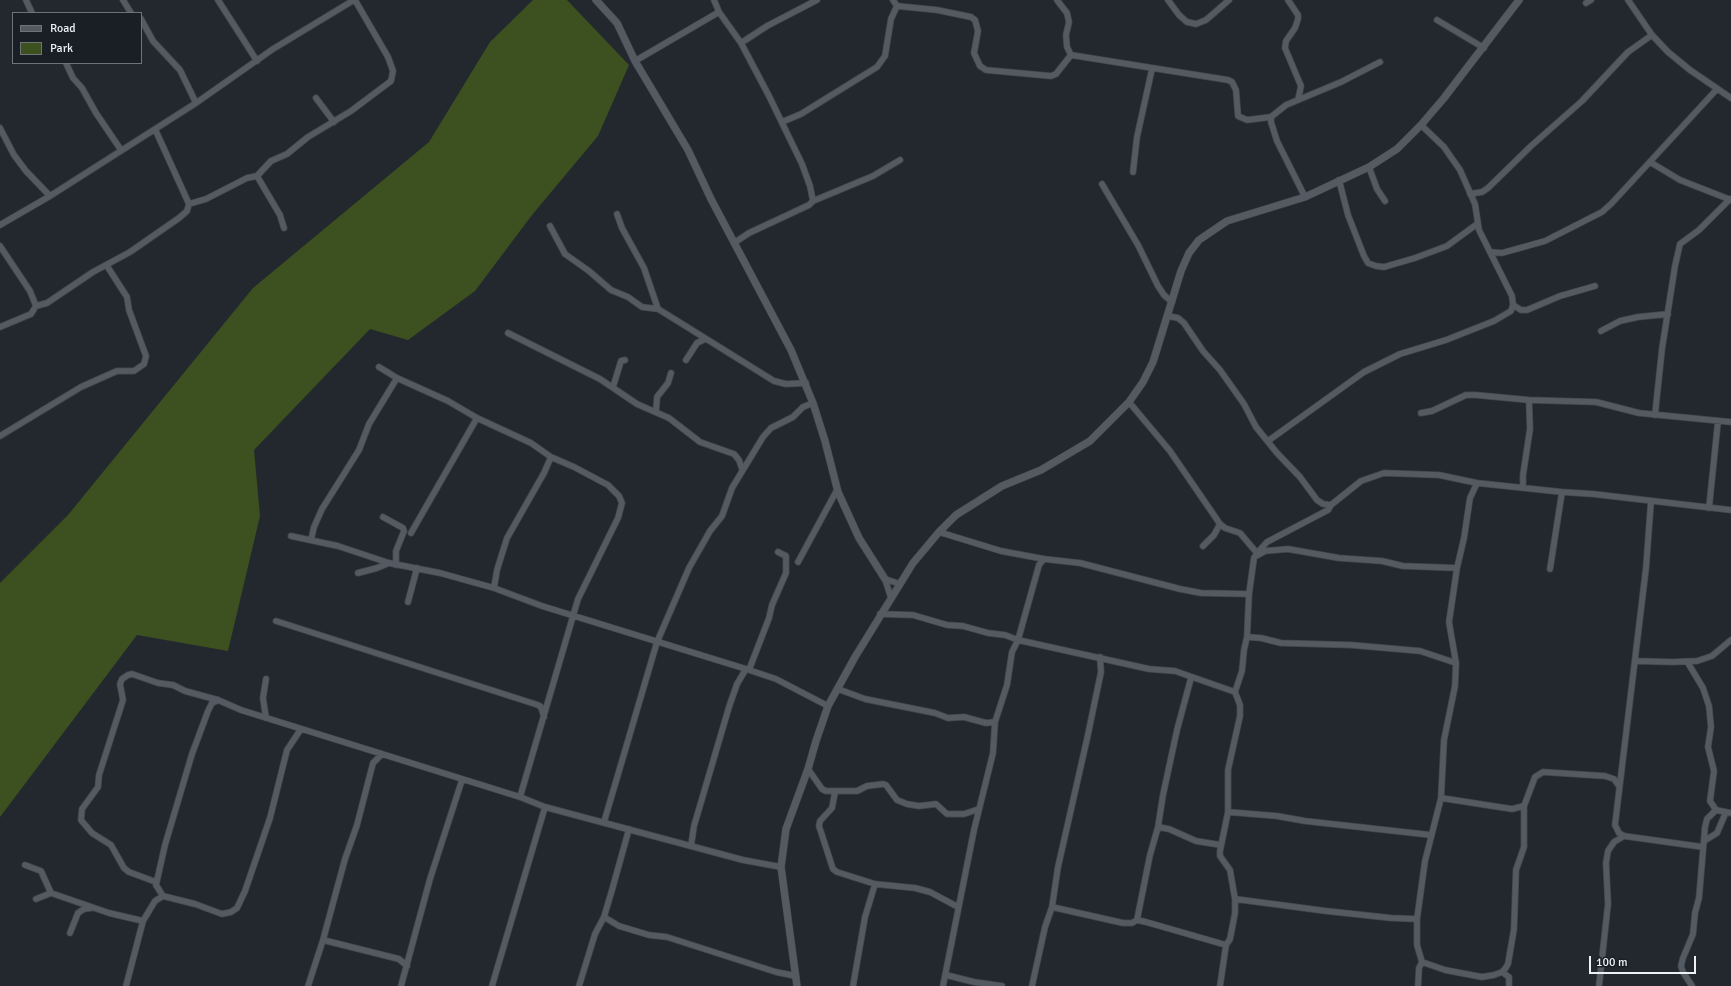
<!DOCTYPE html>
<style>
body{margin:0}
#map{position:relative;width:1731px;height:986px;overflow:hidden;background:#23282f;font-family:Signika,sans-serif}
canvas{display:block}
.legend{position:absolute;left:12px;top:12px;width:130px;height:52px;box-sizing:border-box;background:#1a1f25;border:1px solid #6e7378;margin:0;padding:5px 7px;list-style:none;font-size:12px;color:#edf0f5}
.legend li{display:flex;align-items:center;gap:8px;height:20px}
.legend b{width:20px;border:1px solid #6e7378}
.scale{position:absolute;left:1589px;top:956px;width:107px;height:18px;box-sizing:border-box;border:2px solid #edf0f5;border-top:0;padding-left:5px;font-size:12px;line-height:14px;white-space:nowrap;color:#edf0f5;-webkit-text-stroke:3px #1a1f25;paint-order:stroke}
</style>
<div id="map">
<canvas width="1731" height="986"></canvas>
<ul class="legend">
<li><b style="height:5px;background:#545a62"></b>Road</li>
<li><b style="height:11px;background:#3d501f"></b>Park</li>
</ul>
<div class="scale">100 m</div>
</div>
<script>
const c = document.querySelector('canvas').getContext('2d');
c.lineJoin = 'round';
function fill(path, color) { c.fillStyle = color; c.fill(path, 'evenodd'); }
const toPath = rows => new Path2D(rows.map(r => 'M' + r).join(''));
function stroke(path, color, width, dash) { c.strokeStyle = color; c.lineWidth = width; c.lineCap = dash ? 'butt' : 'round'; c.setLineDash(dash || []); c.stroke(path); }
fill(toPath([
 [533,0,567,0,629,65,598,136,532,215,475,291,408,340,370,329,254,450,260,516,228,651,137,635,0,817,0,583,68,515,253,288,429,142,490,42]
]), '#3d501f');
const minor = toPath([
 [26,0,32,13],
 [123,0,131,13],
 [218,0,257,61],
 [714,0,719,12,741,43,769,96,802,164,810,186,813,201,809,205,749,233,734,243],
 [893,0,897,6,937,10,971,17,975,20,978,31,974,53,980,66,986,70,1051,76,1056,74,1071,55],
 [1057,0,1067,13,1069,22,1066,35,1067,47,1071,55],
 [1168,0,1179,15,1187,22,1196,24,1206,20,1229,0],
 [1288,0,1298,15,1298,19,1295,28,1286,41,1285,48,1301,86,1298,100],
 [1628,0,1652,35,1668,52,1690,70,1731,98],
 [1586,3,1591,0],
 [141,19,153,41,180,70,196,103],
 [1437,20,1484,48],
 [741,43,767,26,817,0],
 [1071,55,1228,80,1232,82,1236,90,1238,116,1247,120,1271,117,1286,105,1341,82,1380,62],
 [635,61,719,12],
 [66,63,73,78,82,88,96,113,121,150],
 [316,98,334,122],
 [1271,117,1271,122,1277,141,1305,197],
 [782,122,801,114,877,67,885,56,891,19,897,6],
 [0,128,14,155,26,171,50,196],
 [1650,162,1680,180,1731,200],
 [1369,167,1377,189,1385,201],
 [1133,172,1137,137,1152,69],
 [257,176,280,215,284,228],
 [1339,180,1348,215,1364,256,1368,263,1376,266,1384,267,1415,258,1447,246,1477,224],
 [1102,184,1138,245,1158,286,1164,295,1172,302],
 [1470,194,1482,192,1488,188,1531,146,1582,101,1628,52,1652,35],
 [813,201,873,176,900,160],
 [189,204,206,199,247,178,257,176,271,161,287,154,308,137,351,111,391,81,393,71,388,57,355,0],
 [617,214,622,228,644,268,658,309],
 [0,225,50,196,196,103,273,49,354,0],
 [550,226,565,254,589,271,611,290,628,297,642,307,658,309,663,312,774,381,786,384,806,383],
 [0,246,30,291,36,306,31,314,0,327],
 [1490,252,1502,253,1545,241,1602,212,1611,204,1717,89],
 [1513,305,1521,310,1527,310,1560,296,1595,286],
 [36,306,47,303,93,272,130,252,179,218,187,211,189,204,155,129],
 [1168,316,1178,318,1184,323,1203,351,1220,370,1244,404,1256,427,1277,453,1300,477,1317,500,1323,504,1331,505],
 [1601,331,1620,321,1638,317,1668,314],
 [508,333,600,379,637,404,669,418,700,442,734,454,739,460,742,469],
 [686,360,697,343,705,339],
 [379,367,397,378,448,401,477,418,531,443,551,457,574,467,608,485,619,496,622,503,618,518,578,599,520,797],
 [613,387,621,361,625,360],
 [1129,402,1170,451,1220,524,1225,528,1240,533,1257,553,1254,558,1249,594,1247,637,1244,650,1242,671,1235,692],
 [656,412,657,397,668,383,671,373],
 [1421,413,1432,411,1466,395,1476,395,1529,400,1596,402,1639,413,1731,422],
 [1655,415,1662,349,1675,266,1680,244,1699,230,1730,199],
 [0,436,81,387,117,371,134,371,144,364,146,356,129,310,127,297,107,266],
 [1268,441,1364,372,1400,354,1446,340,1494,321,1511,311,1513,305,1512,296,1479,230,1475,204,1460,170,1444,147,1421,125],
 [1523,488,1523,475,1530,429,1529,400],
 [1651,501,1646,568,1615,825,1619,833,1624,836,1703,847],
 [1709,508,1718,421],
 [383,517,403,528,404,531,396,551,396,565],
 [939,532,1001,551,1044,559,1080,563,1180,589,1201,593,1249,594],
 [411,533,477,418],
 [291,536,338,546,389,563,440,573,494,588,542,606,746,669,776,679,828,706],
 [311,540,314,527,322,509,359,450,369,424,397,378],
 [1203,546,1214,535,1220,524],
 [1257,553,1267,542,1328,510,1331,505,1361,481,1384,473,1439,475,1477,483,1562,492,1593,494,1731,510],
 [1258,555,1265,551,1288,549,1339,558,1382,561,1403,566,1457,568],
 [798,562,837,490],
 [1550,569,1562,492],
 [358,573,377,568,389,563],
 [885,579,891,598],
 [885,579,900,584],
 [494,588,497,570,507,538,544,473,551,457],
 [408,602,417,568],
 [880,614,913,615,947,625,963,626,988,633,1005,635,1018,640,1149,669,1175,671,1235,692,1240,705,1240,716,1228,770,1228,812,1220,851,1220,856,1230,870,1235,899,1235,913,1230,939,1226,945,1220,986],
 [276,621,538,705,541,707,544,717],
 [1247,637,1261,638,1281,643,1351,645,1420,651,1456,663],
 [1635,661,1673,662,1697,661,1712,656,1731,640],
 [1688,663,1703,688,1709,706,1711,727,1708,747,1714,771,1710,801,1716,810,1731,813],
 [749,670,769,618,772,605,786,573,786,556,778,552],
 [266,679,263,698,266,718],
 [838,689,865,699,935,713,948,718,964,717,986,723,995,722],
 [218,700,212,703,208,711,192,754,165,845,156,885,163,896,195,904,222,914,231,912,237,908,245,891,270,818,287,750,301,729],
 [808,769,822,789,826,791,857,791,867,786,883,784,886,785,897,800,907,804,919,806,936,804,947,814,964,814,979,809],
 [835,792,832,808,820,821,819,826,833,869,837,872,875,884,915,888,930,892,958,907],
 [1441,798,1512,809,1524,806],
 [1228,812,1277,816,1305,821,1431,835],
 [604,822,657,642,689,568,710,531,722,516,732,488,763,437,771,428,793,417,803,407,813,403],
 [1158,827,1169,829,1196,841,1221,845],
 [1704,841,1717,833,1726,812],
 [691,846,694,826,729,707,737,684,746,669],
 [25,865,41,871,51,893,109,913,143,921],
 [156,882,129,872,124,868,111,845,92,833,81,820,82,809,98,787,99,775,123,700,120,684,122,679,128,675,132,674,158,683,173,685,185,691,218,700,241,710,520,797,545,807,743,860,781,867],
 [36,899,51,893],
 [1235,899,1326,911,1391,918,1417,919],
 [1052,907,1123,923,1132,923,1137,920,1146,922,1226,945],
 [604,917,619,926,649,935,667,937,776,972,796,976],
 [1137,920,1150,855,1158,827,1163,795,1177,730,1191,678],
 [70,933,78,913,84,909,91,908],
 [323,940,399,959,407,966],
 [1422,962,1445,970,1482,977,1494,975,1502,972,1505,969,1508,964,1514,929,1516,870,1524,847,1524,806,1535,777,1543,772,1605,776,1614,779,1619,786],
 [1502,972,1509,977,1509,986],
 [946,975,974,982,1002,986],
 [126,986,143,921,155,901,163,896],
 [308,986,323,940,345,859,357,825,373,763,382,754],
 [401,986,430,879,462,780],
 [492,986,545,807],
 [579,986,595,934,604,917,612,890,629,829],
 [853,986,865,917,875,884],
 [943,986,974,830,993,753,995,722,1007,685,1012,652,1018,640,1039,565,1044,559],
 [1032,986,1045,927,1052,907,1058,867,1087,739,1101,672,1100,657],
 [1418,986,1419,968,1422,962,1417,945,1417,919,1425,861,1441,798,1444,740,1455,686,1456,663,1449,622,1457,568,1464,538,1470,498,1477,483],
 [1599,986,1608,904,1606,863,1608,851,1614,842,1624,836],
 [1692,986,1683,972,1681,966,1683,958,1693,934,1695,913,1699,898,1705,827,1707,819,1716,810]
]);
const tertiary = toPath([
 [596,0,617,23,635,61,688,150,711,199,791,350,813,403,825,441,838,492,859,538,885,579],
 [797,986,781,867,786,829,808,769,816,741,828,706,855,657,913,563,939,532,956,515,1002,486,1041,470,1090,441,1129,402,1143,382,1153,362,1181,271,1189,253,1199,240,1227,221,1305,197,1369,167,1397,149,1421,125,1444,98,1519,0]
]);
stroke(minor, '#42474c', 7);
stroke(tertiary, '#42474c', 8);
stroke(minor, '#545a62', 5.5);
stroke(tertiary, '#545a62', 7);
</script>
